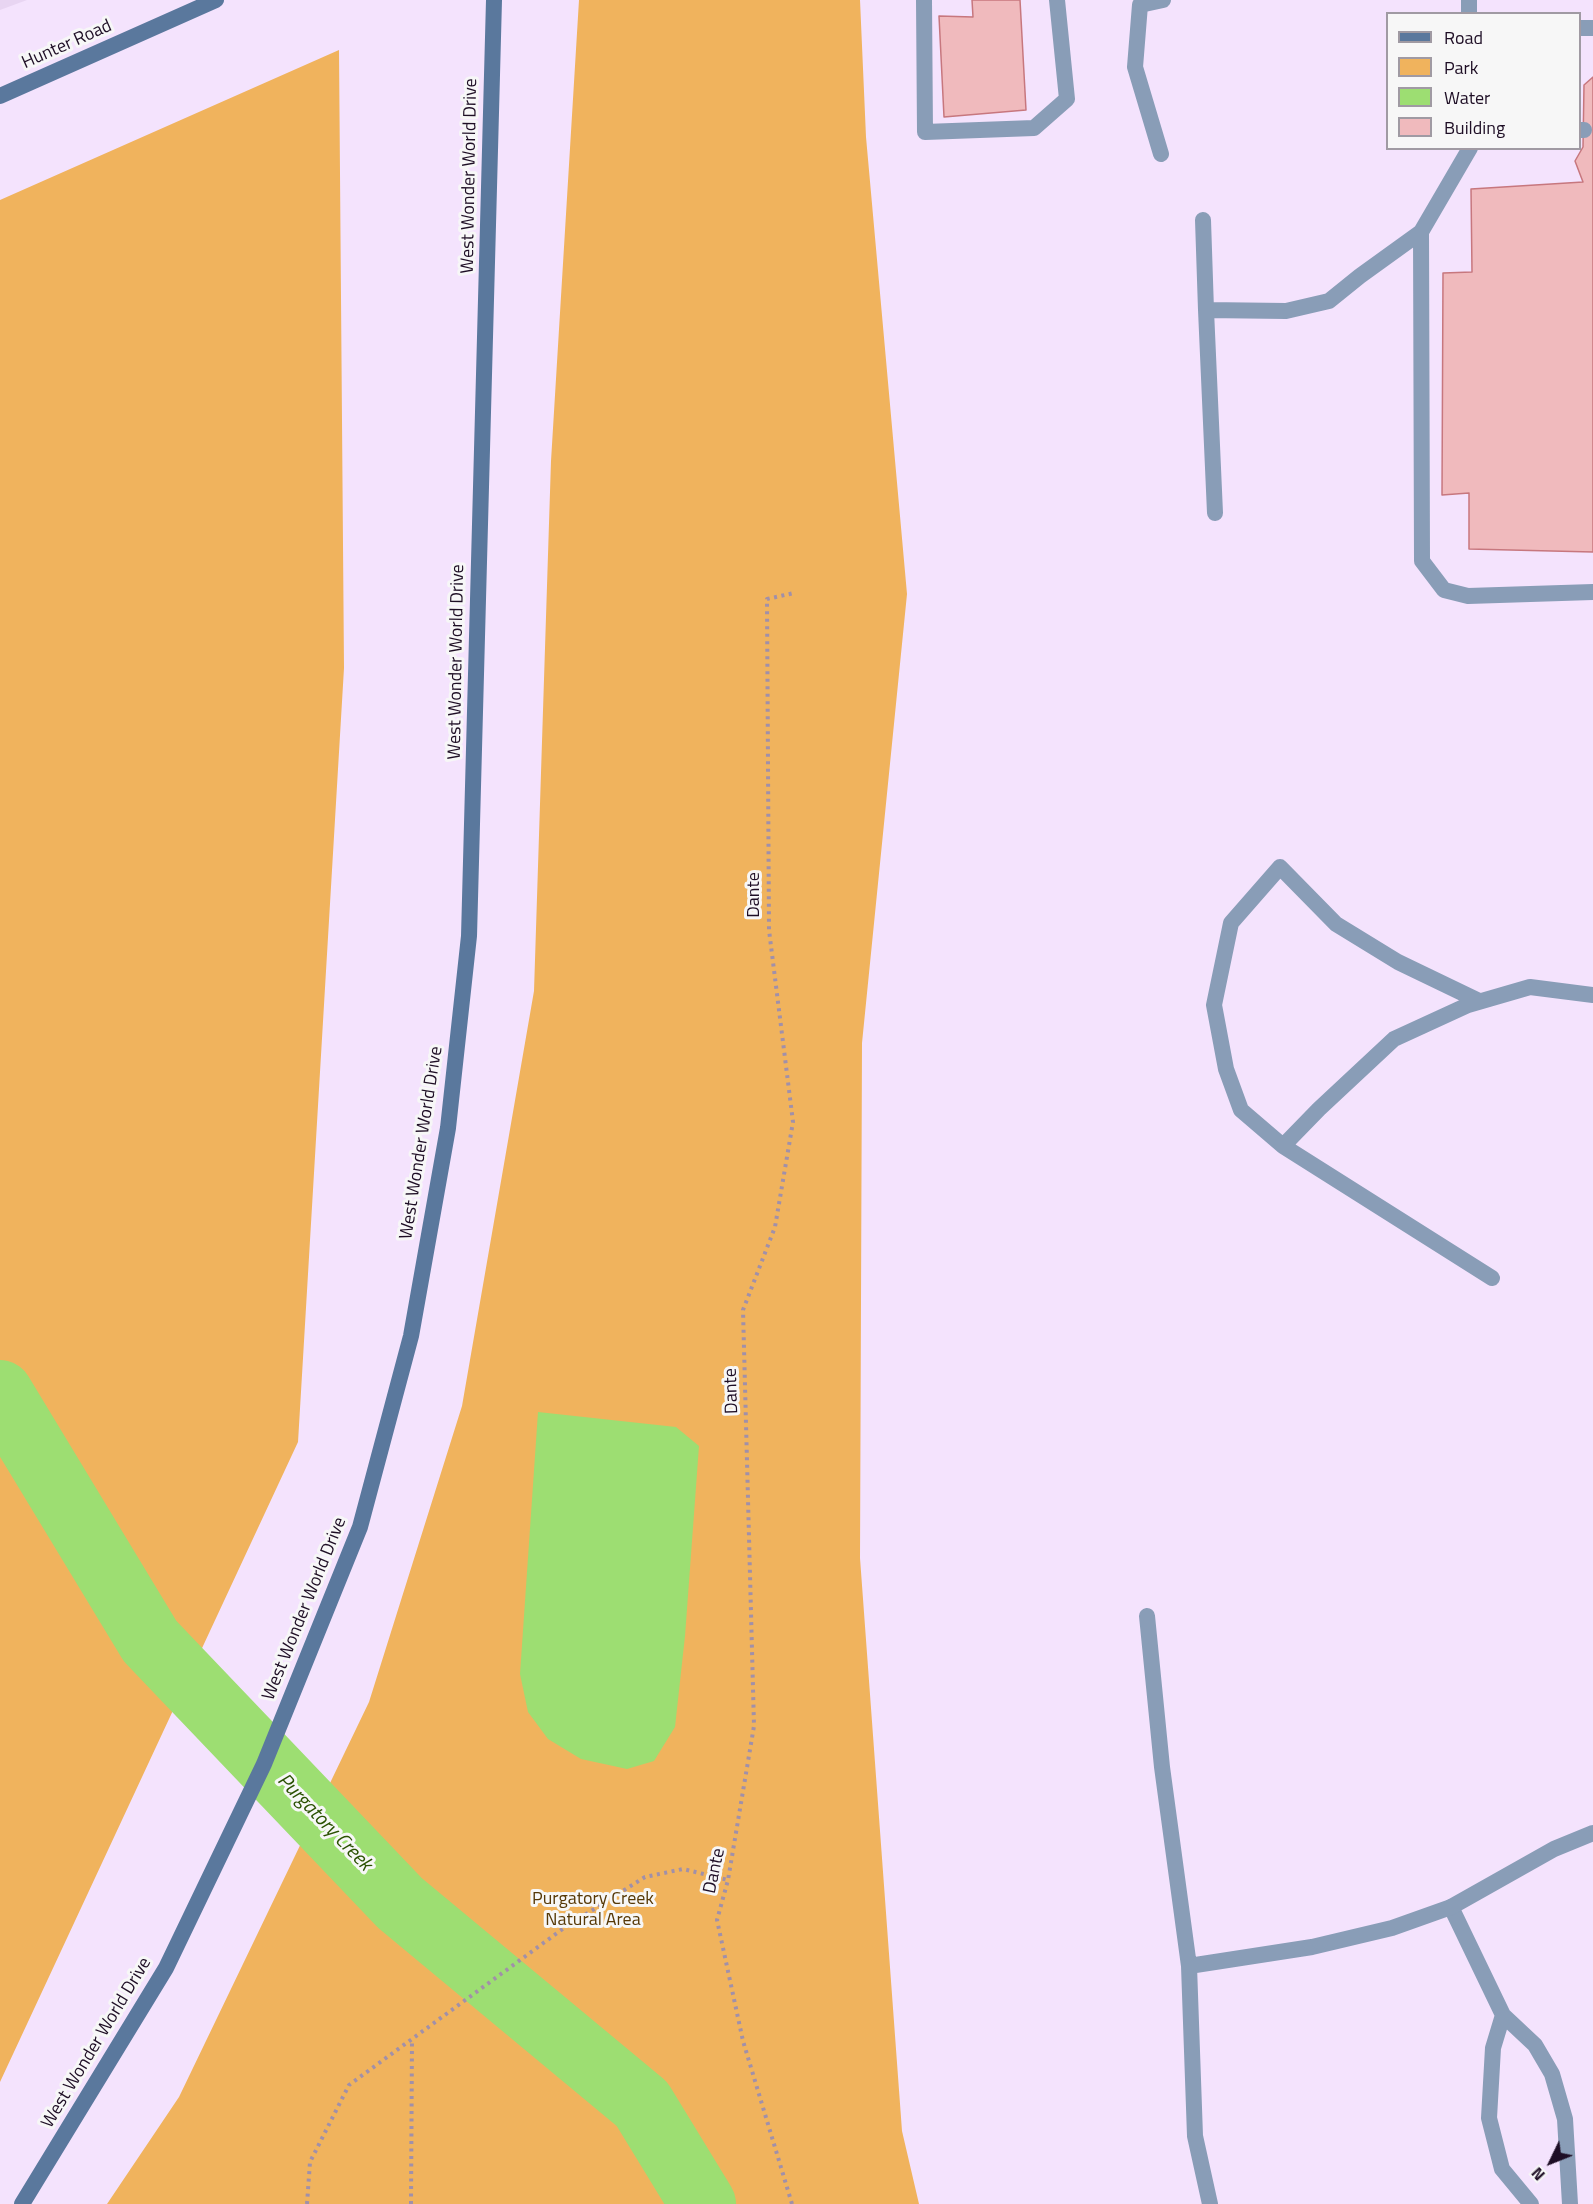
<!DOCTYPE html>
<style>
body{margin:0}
#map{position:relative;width:1593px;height:2204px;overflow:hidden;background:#f4e3fd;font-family:"Titillium Web",sans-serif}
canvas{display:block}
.legend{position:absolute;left:1386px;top:12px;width:195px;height:138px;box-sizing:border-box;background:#f7f7f7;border:2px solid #a09aa3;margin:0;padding:8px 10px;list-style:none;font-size:18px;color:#1e0e25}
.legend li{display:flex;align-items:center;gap:12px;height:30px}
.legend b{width:30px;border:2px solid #a09aa3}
.north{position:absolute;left:1521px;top:2132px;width:60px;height:60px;-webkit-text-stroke:4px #f7f7f7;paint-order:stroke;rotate:227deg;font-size:16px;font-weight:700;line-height:24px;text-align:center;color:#1e0e25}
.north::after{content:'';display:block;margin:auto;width:21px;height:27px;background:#1e0e25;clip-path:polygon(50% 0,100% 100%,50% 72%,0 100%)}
</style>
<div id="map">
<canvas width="1593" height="2204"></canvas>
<ul class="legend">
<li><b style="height:8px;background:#5a789d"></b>Road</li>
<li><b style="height:16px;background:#f0b35d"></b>Park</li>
<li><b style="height:16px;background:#9dde72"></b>Water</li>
<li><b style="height:16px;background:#f0babd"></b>Building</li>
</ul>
<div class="north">N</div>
</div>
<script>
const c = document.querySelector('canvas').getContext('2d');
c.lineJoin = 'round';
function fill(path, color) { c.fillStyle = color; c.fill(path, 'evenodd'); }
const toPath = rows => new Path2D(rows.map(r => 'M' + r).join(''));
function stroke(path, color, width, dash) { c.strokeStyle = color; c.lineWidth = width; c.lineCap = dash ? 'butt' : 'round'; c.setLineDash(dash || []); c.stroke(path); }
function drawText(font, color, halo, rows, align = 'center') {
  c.font = font + ' "Titillium Web",sans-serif'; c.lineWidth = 6; c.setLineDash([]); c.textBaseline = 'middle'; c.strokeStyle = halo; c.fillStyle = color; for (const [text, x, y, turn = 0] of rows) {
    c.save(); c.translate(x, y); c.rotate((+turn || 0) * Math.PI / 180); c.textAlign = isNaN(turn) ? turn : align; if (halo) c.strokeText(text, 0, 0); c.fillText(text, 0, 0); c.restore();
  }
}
fill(toPath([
 [0,0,27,0,0,10]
]), '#e8d5f2');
fill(toPath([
 [579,0,860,0,866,137,907,594,862,1043,860,1558,902,2131,919,2204,107,2204,179,2097,369,1702,462,1406,534,991,551,461],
 [339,50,344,668,298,1442,0,2082,0,200]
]), '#f0b35d');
fill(toPath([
 [538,1412,676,1427,699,1446,685,1636,675,1727,654,1761,627,1769,581,1759,548,1739,528,1712,520,1674]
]), '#9dde72');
stroke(toPath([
 [0,1393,150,1641,400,1903,642,2104,703,2204]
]), '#9dde72', 66);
const building = toPath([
 [972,0,1020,0,1026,110,944,117,939,16,973,17,972,0],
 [1593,77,1593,552,1469,549,1469,493,1442,495,1443,273,1472,272,1471,189,1583,182,1575,161,1583,147,1584,85,1593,77]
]);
fill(building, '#f0babd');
stroke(building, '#c7777e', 1.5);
stroke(toPath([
 [307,2204,310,2162,349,2085,564,1928,645,1877,683,1869,728,1880],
 [411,2204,412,2040],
 [792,2204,743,2041,717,1920,728,1880,754,1726,743,1310,775,1227,793,1122,769,930,767,599,794,593]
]), '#a190a9', 4, [3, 4.5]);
stroke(toPath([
 [924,0,925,132,1034,128,1067,99,1057,0],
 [1469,0,1469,14],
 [1580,28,1593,28],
 [1580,130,1584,130],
 [1161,154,1135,67,1140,5,1163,0],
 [1203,220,1206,310],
 [1421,232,1422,561,1444,590,1468,596,1593,592],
 [1215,513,1206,310,1286,311,1329,301,1360,276,1421,232,1470,148],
 [1479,1001,1398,962,1336,924,1280,867,1231,923,1214,1005,1226,1069,1241,1110,1283,1146,1492,1278],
 [1283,1146,1319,1109,1394,1039,1468,1005,1530,987,1593,995],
 [1451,1907,1503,2015,1535,2045,1552,2074,1565,2119,1570,2204],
 [1503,2015,1493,2048,1489,2118,1502,2169,1531,2204]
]), '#899db7', 16);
stroke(toPath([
 [1147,1616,1162,1767,1189,1966,1195,2136,1210,2204],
 [1189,1966,1312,1947,1392,1928,1451,1907,1554,1849,1593,1833]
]), '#899db7', 16);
stroke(toPath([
 [0,96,216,0],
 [22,2204,166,1968,264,1764,360,1527,411,1336,448,1128,469,936,494,0]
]), '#5a789d', 16);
drawText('18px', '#1e0e25', '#f7f7f7', [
 ["Hunter Road",67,45,-24],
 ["West Wonder World Drive",470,176,-89],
 ["West Wonder World Drive",457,662,-89],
 ["Dante",755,895,-90],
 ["West Wonder World Drive",422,1143,-81],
 ["Dante",732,1391,-92],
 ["West Wonder World Drive",305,1609,-68],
 ["Dante",715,1871,-78],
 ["West Wonder World Drive",97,2043,-59]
]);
drawText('18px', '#563806', '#f7f7f7', [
 ["Purgatory Creek",593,1900],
 ["Natural Area",593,1921]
]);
drawText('italic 20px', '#2a5102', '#f7f7f7', [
 ["Purgatory Creek",324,1823,46]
]);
</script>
